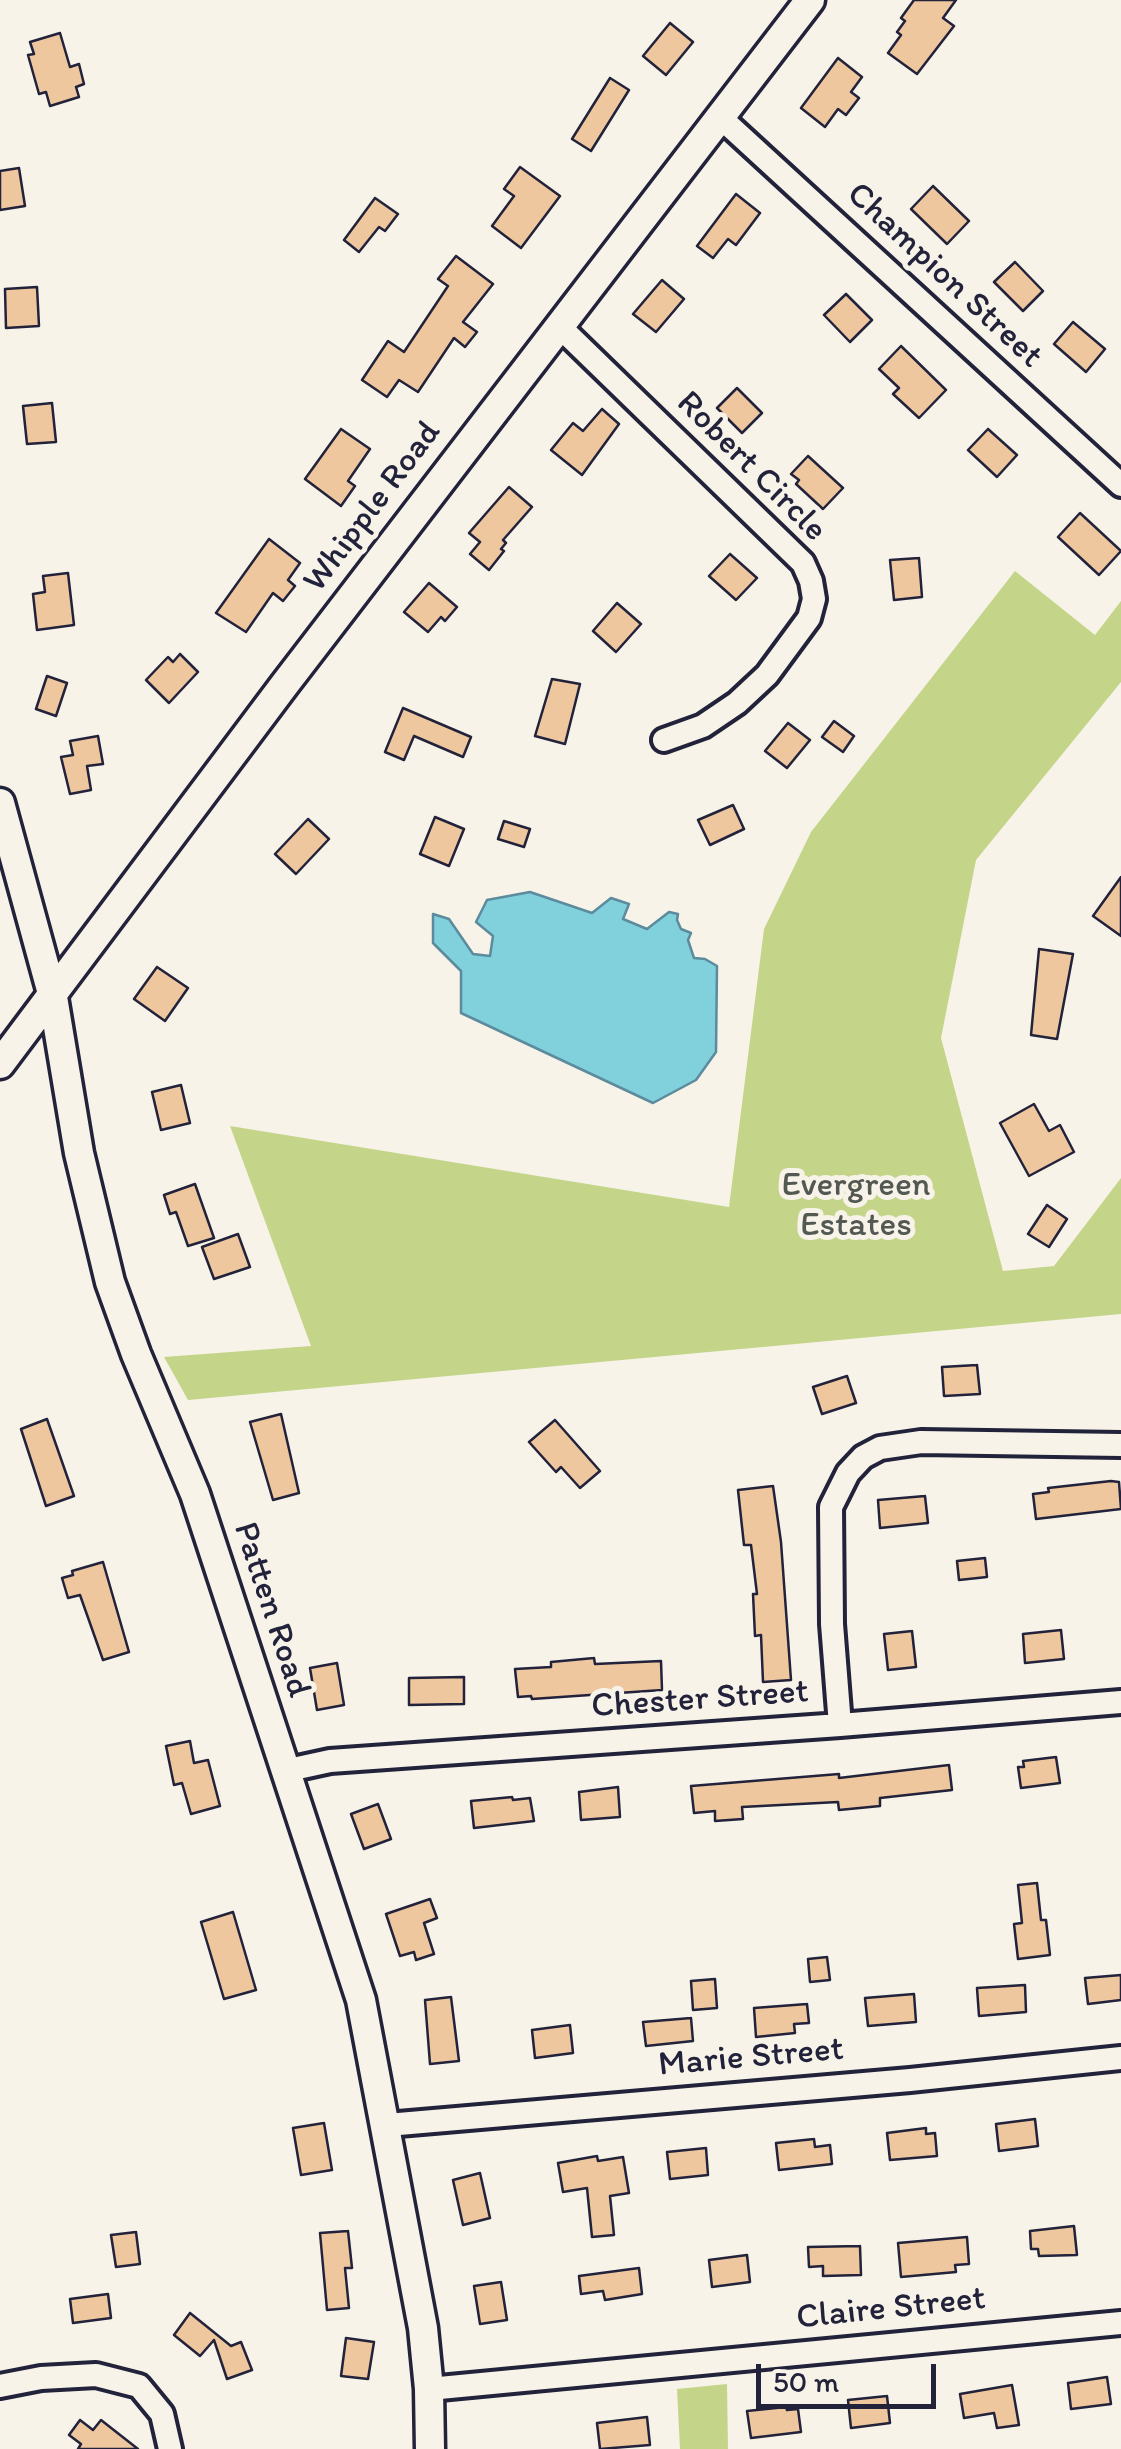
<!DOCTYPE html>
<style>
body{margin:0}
#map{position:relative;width:1121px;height:2449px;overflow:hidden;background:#f7f3e8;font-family:Itim,sans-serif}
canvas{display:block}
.scale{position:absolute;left:756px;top:2364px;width:180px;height:45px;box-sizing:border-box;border:5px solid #22223b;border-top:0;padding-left:12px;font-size:30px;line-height:35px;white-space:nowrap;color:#22223b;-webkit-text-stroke:8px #f7f3e8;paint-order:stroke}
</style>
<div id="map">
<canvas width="1121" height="2449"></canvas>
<div class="scale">50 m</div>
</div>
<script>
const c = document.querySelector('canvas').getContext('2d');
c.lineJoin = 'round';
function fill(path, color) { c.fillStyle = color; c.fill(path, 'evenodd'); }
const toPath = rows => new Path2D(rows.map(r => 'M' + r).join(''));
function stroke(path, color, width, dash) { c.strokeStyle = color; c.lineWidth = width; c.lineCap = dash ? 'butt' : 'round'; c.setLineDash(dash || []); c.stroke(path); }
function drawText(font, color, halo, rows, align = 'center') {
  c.font = font + ' Itim,sans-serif'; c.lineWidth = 10; c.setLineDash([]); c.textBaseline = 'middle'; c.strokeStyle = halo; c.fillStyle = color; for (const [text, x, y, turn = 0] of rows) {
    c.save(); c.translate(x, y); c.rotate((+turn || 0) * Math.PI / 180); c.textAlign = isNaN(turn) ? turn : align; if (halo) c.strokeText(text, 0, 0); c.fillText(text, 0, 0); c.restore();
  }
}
fill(toPath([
 [1015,571,1095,635,1121,601,1121,682,976,860,941,1038,1003,1271,1054,1266,1121,1178,1121,1314,188,1400,164,1357,311,1346,230,1126,729,1207,764,929,811,832],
 [727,2384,728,2449,680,2449,677,2389]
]), '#c4d58a');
const water = toPath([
 [530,892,592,913,611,898,629,904,623,919,647,929,669,912,678,914,677,920,681,929,691,933,688,940,694,958,705,959,717,966,716,1052,696,1080,653,1103,461,1013,461,971,433,943,433,914,449,919,473,954,490,956,493,936,476,922,487,900,530,892]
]);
fill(water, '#81d1dd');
stroke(water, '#5b8b9c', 2.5);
const building = toPath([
 [914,0,956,0,943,18,954,26,917,74,888,53,901,35,897,32,905,21,901,18,914,0],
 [670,23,693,42,666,75,643,56,670,23],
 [60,33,70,67,79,64,84,84,76,87,79,97,50,106,46,92,39,94,28,55,34,54,30,42,60,33],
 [838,58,862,77,851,92,859,98,846,115,838,109,825,127,801,108,838,58],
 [610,78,629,90,591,151,572,139,610,78],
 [520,167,560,196,521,248,492,226,514,196,504,189,520,167],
 [19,168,25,206,0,210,0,171,19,168],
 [933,186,969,221,947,244,911,209,933,186],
 [736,194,760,213,736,245,728,239,713,258,697,246,736,194],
 [375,198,398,214,385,231,379,227,359,252,344,240,375,198],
 [456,256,493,284,463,322,477,332,465,347,454,338,418,392,399,380,387,397,362,380,388,341,404,352,448,286,438,279,456,256],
 [1015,262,1043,291,1023,311,994,282,1015,262],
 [662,280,684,299,656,332,633,314,662,280],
 [37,287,39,326,6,328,5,289,37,287],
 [846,294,872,320,850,342,824,315,846,294],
 [1073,322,1105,349,1086,372,1054,344,1073,322],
 [901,346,946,390,919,418,893,394,899,388,879,369,901,346],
 [737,388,762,413,742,433,717,408,737,388],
 [52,403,56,442,27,444,23,406,52,403],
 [602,409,619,424,582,475,551,450,573,423,583,431,602,409],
 [341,429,370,449,348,481,355,486,341,506,305,479,341,429],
 [988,429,1017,455,997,477,968,450,988,429],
 [808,456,843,488,823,509,796,484,799,480,791,474,808,456],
 [509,487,532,507,503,540,506,543,501,549,504,551,489,570,470,554,480,542,469,533,509,487],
 [1080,513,1121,551,1099,575,1058,537,1080,513],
 [269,539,300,563,288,580,295,586,283,601,273,593,246,632,216,613,269,539],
 [730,554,757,578,736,600,709,576,730,554],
 [919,558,922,597,894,600,890,560,919,558],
 [68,573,74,625,37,630,33,594,45,592,43,576,68,573],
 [429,583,457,607,445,621,441,617,428,632,404,612,429,583],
 [617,603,641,624,616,652,593,631,617,603],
 [180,654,198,672,169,703,146,680,168,657,173,662,180,654],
 [47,676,67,683,56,716,36,709,47,676],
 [552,679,580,684,565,744,535,736,552,679],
 [403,708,471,737,463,757,414,736,404,760,385,752,403,708],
 [834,721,854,736,843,752,822,737,834,721],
 [788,723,810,740,787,768,765,751,788,723],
 [98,736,103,764,87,766,91,790,70,794,61,757,73,755,70,741,98,736],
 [733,805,744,829,710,845,698,820,733,805],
 [435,817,464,829,449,866,420,854,435,817],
 [308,819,329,839,296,874,275,854,308,819],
 [504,821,530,829,524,847,498,839,504,821],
 [1121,877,1121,936,1093,916,1121,877],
 [1039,949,1073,954,1057,1039,1031,1035,1039,949],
 [157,967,188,988,165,1021,134,999,157,967],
 [181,1085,190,1123,161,1130,152,1092,181,1085],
 [1034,1104,1049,1131,1060,1125,1074,1152,1029,1176,1000,1123,1034,1104],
 [195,1184,214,1238,188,1246,176,1212,170,1214,164,1195,195,1184],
 [1047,1205,1067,1219,1049,1247,1028,1234,1047,1205],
 [238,1234,250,1267,214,1279,202,1247,238,1234],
 [977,1365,980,1394,944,1396,942,1367,977,1365],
 [847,1376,856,1403,822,1414,813,1387,847,1376],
 [281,1414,299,1493,273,1500,250,1422,281,1414],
 [47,1419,74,1496,46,1506,21,1429,47,1419],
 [555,1420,600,1471,580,1488,561,1467,556,1472,529,1442,555,1420],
 [1111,1481,1119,1482,1121,1509,1036,1519,1033,1494,1049,1492,1048,1488,1111,1481],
 [773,1486,781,1542,791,1680,763,1682,761,1635,755,1636,753,1594,757,1594,751,1545,744,1545,738,1490,773,1486],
 [925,1496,928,1523,880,1528,878,1500,925,1496],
 [985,1558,987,1577,959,1580,957,1561,985,1558],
 [103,1562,129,1652,103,1660,80,1595,68,1598,62,1578,73,1575,72,1571,103,1562],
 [1061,1630,1064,1659,1025,1663,1023,1634,1061,1630],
 [912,1631,916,1667,888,1670,884,1634,912,1631],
 [594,1658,595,1664,661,1661,662,1690,532,1699,531,1696,518,1697,515,1669,551,1667,551,1662,594,1658],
 [337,1663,344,1705,317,1710,310,1668,337,1663],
 [464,1677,464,1704,409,1705,409,1678,464,1677],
 [190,1741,194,1763,208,1760,220,1806,191,1814,182,1783,174,1785,166,1746,190,1741],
 [1056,1757,1060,1783,1021,1788,1018,1767,1024,1767,1023,1761,1056,1757],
 [949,1765,952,1790,880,1798,880,1806,839,1810,838,1802,742,1807,743,1819,715,1821,715,1811,694,1813,691,1786,839,1774,839,1778,949,1765],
 [618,1787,620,1817,581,1820,579,1792,618,1787],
 [512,1797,513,1800,530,1798,534,1821,474,1828,471,1801,512,1797],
 [378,1804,391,1839,364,1849,351,1814,378,1804],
 [1037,1883,1041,1920,1046,1920,1050,1955,1018,1959,1014,1924,1022,1923,1018,1885,1037,1883],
 [430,1899,437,1918,424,1923,434,1954,416,1960,414,1952,400,1956,386,1914,430,1899],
 [233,1912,256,1990,224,1999,201,1922,233,1912],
 [827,1957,830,1980,810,1982,808,1959,827,1957],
 [1121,1975,1121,2000,1088,2004,1085,1978,1121,1975],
 [715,1979,717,2008,693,2010,691,1981,715,1979],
 [1025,1985,1026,2012,979,2016,977,1988,1025,1985],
 [914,1994,916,2022,868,2026,865,1998,914,1994],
 [451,1997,459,2061,430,2064,425,2000,451,1997],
 [807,2004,809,2023,794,2024,795,2033,756,2037,754,2008,807,2004],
 [691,2018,693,2041,646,2046,643,2022,691,2018],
 [570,2025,573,2053,535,2058,532,2030,570,2025],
 [1035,2119,1038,2146,999,2151,996,2124,1035,2119],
 [324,2123,332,2170,301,2175,293,2128,324,2123],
 [926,2128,926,2134,935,2133,937,2156,890,2160,887,2133,926,2128],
 [814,2139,815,2147,830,2145,832,2164,779,2170,776,2143,814,2139],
 [706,2148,708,2175,670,2179,667,2152,706,2148],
 [597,2156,598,2161,623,2157,629,2193,610,2196,614,2235,592,2237,587,2188,563,2192,558,2163,597,2156],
 [480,2173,490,2218,463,2225,453,2180,480,2173],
 [1074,2226,1077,2255,1039,2256,1038,2249,1031,2249,1030,2231,1074,2226],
 [348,2231,352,2268,345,2268,349,2308,327,2310,320,2233,348,2231],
 [136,2232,140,2264,116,2267,111,2235,136,2232],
 [967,2237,969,2264,955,2265,956,2272,901,2277,898,2243,967,2237],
 [860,2246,861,2275,823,2276,823,2266,809,2267,808,2247,860,2246],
 [747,2255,750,2282,712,2287,709,2260,747,2255],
 [639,2268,642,2294,605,2300,603,2291,581,2294,579,2276,639,2268],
 [501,2282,507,2320,480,2324,474,2286,501,2282],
 [108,2294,111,2318,73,2323,70,2299,108,2294],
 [190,2313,231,2346,241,2342,252,2370,227,2379,214,2340,200,2356,174,2335,190,2313],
 [346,2338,374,2342,368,2379,341,2376,346,2338],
 [1107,2377,1111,2404,1071,2409,1068,2383,1107,2377],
 [1012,2385,1019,2425,997,2428,994,2413,964,2418,960,2394,1012,2385],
 [887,2396,890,2423,851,2428,848,2400,887,2396],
 [786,2407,787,2410,798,2409,801,2432,751,2438,747,2411,786,2407],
 [647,2417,650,2445,600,2449,597,2423,647,2417],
 [80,2420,93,2430,101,2420,138,2449,78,2449,81,2444,69,2435,80,2420]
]);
fill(building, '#eec79e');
stroke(building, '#22223b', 2.5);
const minor = toPath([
 [721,118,1121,485],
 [559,326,803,563,811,581,814,599,809,618,767,675,737,703,703,726,664,740],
 [840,1725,832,1624,831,1507,848,1473,863,1457,880,1448,921,1442,1121,1445],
 [284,1771,330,1761,840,1725,1121,1702],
 [387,2125,910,2080,1121,2058],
 [0,2386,41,2378,96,2375,139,2386,162,2414,170,2449],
 [429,2389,1121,2323]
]);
const tertiary = toPath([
 [0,803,53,997,79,1153,110,1282,136,1354,195,1494,361,2000,423,2328,429,2389,430,2449],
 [0,1064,285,684,810,0]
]);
stroke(minor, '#22223b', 30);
stroke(tertiary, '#22223b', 35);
stroke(minor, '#f7f3e8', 22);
stroke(tertiary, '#f7f3e8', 28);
drawText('35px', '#22223b', '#f7f3e8', [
 ["Champion Street",944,276,43],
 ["Robert Circle",751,467,45],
 ["Whipple Road",373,507,-53],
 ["Patten Road",271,1610,72],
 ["Chester Street",700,1700,-4],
 ["Marie Street",751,2058,-5],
 ["Claire Street",891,2309,-6]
]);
drawText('35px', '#535853', '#f7f3e8', [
 ["Evergreen",856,1186],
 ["Estates",856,1226]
]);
</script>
